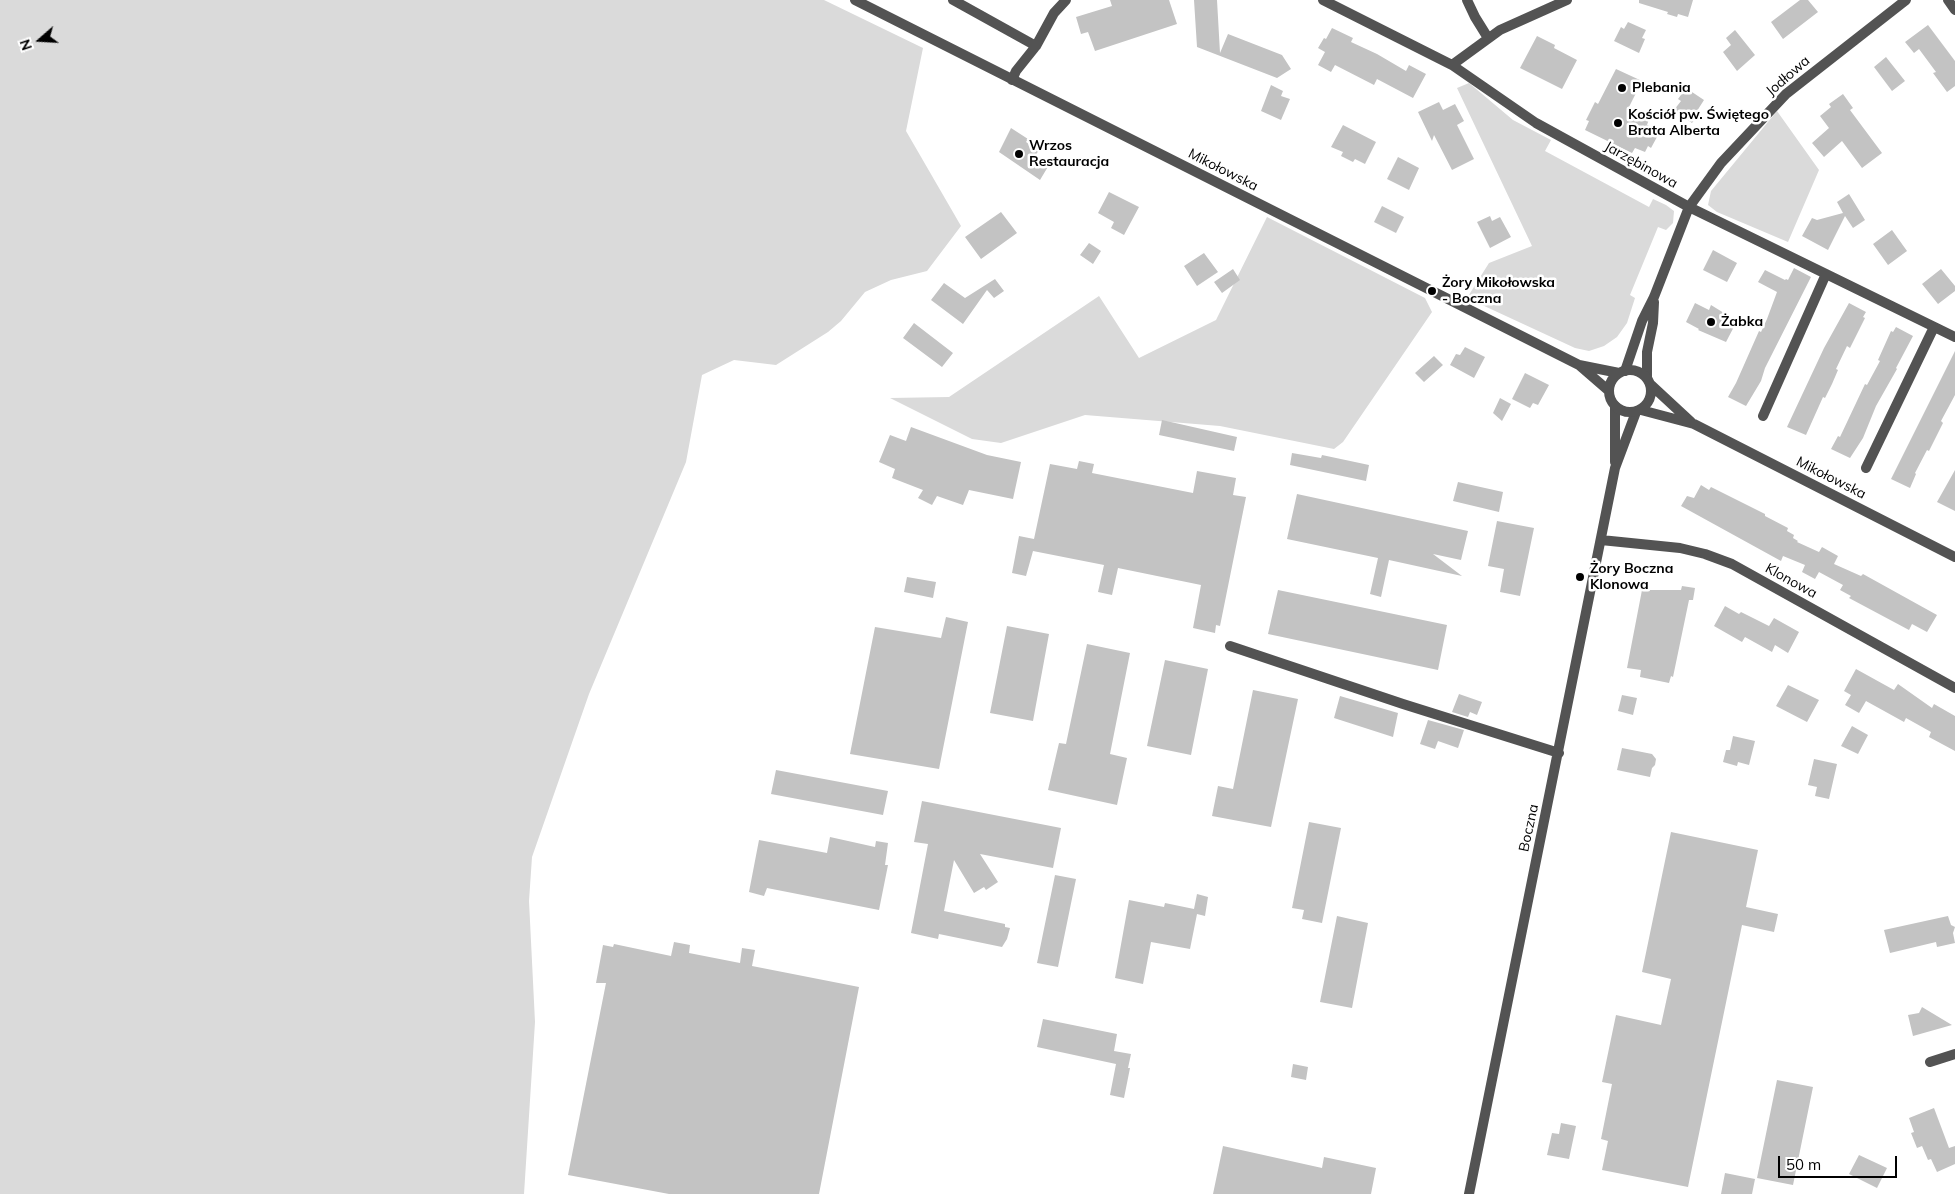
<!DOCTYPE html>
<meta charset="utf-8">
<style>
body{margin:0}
#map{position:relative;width:1955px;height:1194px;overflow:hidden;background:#fff;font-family:Mulish,sans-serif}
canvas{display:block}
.north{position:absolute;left:15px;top:15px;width:50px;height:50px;-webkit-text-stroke:4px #fff;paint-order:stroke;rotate:251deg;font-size:14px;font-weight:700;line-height:20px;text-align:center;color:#000}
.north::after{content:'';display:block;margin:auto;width:18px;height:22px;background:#000;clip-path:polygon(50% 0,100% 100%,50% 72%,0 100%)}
.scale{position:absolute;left:1778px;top:1156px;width:119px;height:22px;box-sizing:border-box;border:2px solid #000;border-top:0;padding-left:6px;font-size:15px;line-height:18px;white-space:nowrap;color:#000;-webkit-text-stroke:4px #fff;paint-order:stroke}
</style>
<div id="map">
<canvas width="1955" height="1194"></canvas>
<div class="north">N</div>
<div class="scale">50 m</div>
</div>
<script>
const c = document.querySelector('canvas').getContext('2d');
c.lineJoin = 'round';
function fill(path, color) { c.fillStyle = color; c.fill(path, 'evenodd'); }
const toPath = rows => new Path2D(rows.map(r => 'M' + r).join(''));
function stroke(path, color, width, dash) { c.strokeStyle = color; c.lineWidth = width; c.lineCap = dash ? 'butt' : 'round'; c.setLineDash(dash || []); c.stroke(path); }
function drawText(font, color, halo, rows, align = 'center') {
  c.font = font + ' Mulish,sans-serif'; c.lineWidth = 5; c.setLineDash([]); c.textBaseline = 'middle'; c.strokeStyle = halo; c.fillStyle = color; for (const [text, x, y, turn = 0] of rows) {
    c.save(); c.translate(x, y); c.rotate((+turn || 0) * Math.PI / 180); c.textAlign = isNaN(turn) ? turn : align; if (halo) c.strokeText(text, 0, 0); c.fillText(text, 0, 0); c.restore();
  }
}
fill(toPath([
 [0,0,824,0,923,48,906,131,961,226,927,271,891,280,865,292,841,321,828,332,776,365,734,360,702,375,686,462,589,694,532,857,529,901,535,1022,524,1194,0,1194],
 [1469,83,1513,120,1551,140,1545,151,1649,207,1653,199,1666,205,1674,211,1673,223,1666,230,1658,227,1630,295,1635,298,1627,323,1617,337,1604,346,1589,351,1575,348,1467,298,1489,263,1532,246,1457,88],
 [1777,111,1819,170,1788,242,1717,212,1708,205,1711,191],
 [1267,217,1425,298,1432,312,1343,442,1334,449,1220,426,1085,415,1001,443,972,439,890,398,949,397,1099,296,1139,358,1216,320]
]), '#dadada');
fill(toPath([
 [1110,0,1169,0,1177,24,1095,51,1088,32,1081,34,1076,17,1112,6],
 [1194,0,1217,0,1220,53,1228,34,1282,55,1291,69,1277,78,1197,47],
 [1639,0,1693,0,1688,17,1678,14,1677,17,1667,14,1668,12,1639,3],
 [1800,0,1808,0,1818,12,1783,39,1771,22],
 [1628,22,1646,30,1642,38,1645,39,1639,53,1614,41,1621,27,1624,29],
 [1928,25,1955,61,1955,86,1947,92,1933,73,1936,72,1919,49,1914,53,1905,42],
 [1332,28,1353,38,1351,42,1377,54,1406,71,1409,65,1426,74,1413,98,1377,79,1374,85,1335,65,1331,72,1318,65,1325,52,1318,48,1324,38,1326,39],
 [1735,30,1755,55,1737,71,1723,52,1731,45,1726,38],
 [1537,36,1555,45,1554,48,1577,60,1562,89,1520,68],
 [1886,57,1905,81,1892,91,1874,67],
 [1616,69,1642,81,1628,109,1649,119,1647,125,1656,129,1653,135,1657,137,1651,148,1648,146,1645,152,1635,148,1632,153,1585,130,1589,121,1586,120,1595,102,1598,104],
 [1271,85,1283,91,1281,96,1290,99,1281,120,1261,111],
 [1686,88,1704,100,1697,111,1700,112,1692,123,1674,110,1681,101,1678,99],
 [1843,94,1853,108,1850,110,1882,153,1862,168,1842,141,1824,157,1812,143,1829,128,1820,116,1831,107,1829,104],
 [1439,102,1443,110,1455,104,1464,121,1457,125,1474,159,1452,170,1434,135,1432,141,1418,112],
 [1343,125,1376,142,1365,164,1355,159,1353,162,1341,156,1343,152,1331,147],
 [1011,128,1028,139,1026,142,1039,150,1035,156,1049,165,1040,180,999,152],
 [1398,157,1419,168,1409,190,1387,179],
 [1109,192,1139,207,1124,235,1111,228,1114,222,1098,213],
 [1849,194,1865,220,1853,228,1845,216,1828,250,1802,236,1812,218,1817,220,1843,213,1837,202],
 [1382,206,1404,217,1396,233,1374,222],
 [1001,212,1017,233,981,259,965,237],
 [1490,216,1492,221,1500,217,1511,237,1490,248,1477,222],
 [1892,230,1907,251,1888,265,1873,244],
 [1089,243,1101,251,1093,264,1080,255],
 [1713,250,1737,263,1727,282,1703,270],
 [1204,253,1218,272,1197,286,1184,266],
 [1794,268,1811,277,1765,368,1761,381,1746,406,1728,397,1736,383,1759,331,1761,332,1767,319,1777,292,1758,282,1765,270,1785,280,1786,279,1788,280],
 [1233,269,1240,280,1222,293,1214,282],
 [1941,269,1955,286,1955,291,1938,304,1922,284],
 [995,279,1004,291,994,298,987,290,963,324,931,300,944,283,965,298],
 [1695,303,1709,310,1711,305,1737,321,1726,342,1698,330,1699,329,1686,322],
 [1849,303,1866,312,1863,317,1865,318,1850,348,1847,346,1836,369,1838,370,1832,384,1825,398,1823,397,1806,435,1787,427,1824,348],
 [914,323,953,353,942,367,903,338],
 [1896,327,1913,336,1896,368,1897,369,1876,406,1863,438,1850,458,1831,449,1838,436,1840,437,1865,384,1867,385,1880,361,1878,360,1891,331,1893,332],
 [1465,347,1485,357,1474,378,1450,365,1456,354,1460,355],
 [1955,351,1955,395,1941,421,1943,423,1929,451,1927,450,1915,473,1916,474,1910,488,1891,479],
 [1434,356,1443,365,1424,382,1415,373],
 [1525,373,1549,385,1538,405,1533,403,1530,408,1512,399],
 [1500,398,1511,404,1502,421,1493,413],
 [1162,420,1237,437,1234,451,1159,435],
 [911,427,987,455,1021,462,1013,499,969,490,963,505,937,496,932,505,918,498,923,490,892,478,895,469,879,462,890,435,906,441],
 [1292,453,1321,458,1322,455,1369,465,1366,481,1290,465],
 [1079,461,1094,464,1092,473,1193,493,1197,471,1236,478,1233,495,1246,497,1220,626,1216,625,1215,633,1193,628,1201,585,1118,568,1112,595,1098,592,1104,565,1033,551,1026,576,1012,573,1019,536,1034,539,1050,464,1077,469],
 [1955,470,1955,511,1937,502],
 [1458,482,1503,492,1499,512,1453,501],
 [1701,485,1709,490,1711,487,1765,514,1765,516,1788,528,1787,531,1794,535,1793,538,1798,541,1797,542,1819,552,1822,547,1838,556,1834,564,1861,576,1863,574,1937,615,1927,632,1912,624,1909,630,1849,598,1851,596,1840,590,1843,585,1819,572,1815,579,1802,572,1805,565,1783,556,1781,561,1681,506,1687,496,1694,498],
 [1297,494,1468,531,1461,560,1433,554,1462,576,1389,560,1381,597,1370,594,1378,558,1287,539],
 [1497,521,1534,528,1520,596,1500,592,1504,569,1488,566],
 [907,577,936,582,933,598,904,592],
 [1682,586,1695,588,1693,600,1689,600,1673,677,1671,676,1669,683,1640,677,1641,670,1627,668,1642,590,1681,590],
 [1278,590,1447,625,1438,670,1268,634],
 [1725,606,1739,614,1741,612,1769,626,1774,618,1799,632,1788,653,1775,645,1772,652,1745,637,1742,642,1714,626],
 [946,617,968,622,939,769,850,754,875,627,941,638],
 [1007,626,1049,634,1033,721,990,713],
 [1087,644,1130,653,1110,754,1127,758,1117,805,1048,790,1059,743,1066,744],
 [1165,660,1208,669,1191,755,1147,746],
 [1856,669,1894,690,1898,684,1932,708,1934,704,1955,716,1955,751,1929,737,1931,732,1906,718,1904,722,1866,701,1859,713,1845,705,1851,695,1844,691],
 [1788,685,1819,700,1807,722,1776,706],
 [1253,690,1298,699,1271,827,1212,816,1218,786,1233,789],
 [1459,694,1482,702,1477,715,1470,712,1468,717,1452,712],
 [1622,695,1637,698,1633,715,1618,711],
 [1340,696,1398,713,1393,737,1334,718],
 [1428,720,1464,730,1458,748,1438,741,1435,749,1420,744],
 [1852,726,1868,735,1858,754,1841,746],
 [1733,736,1755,741,1749,765,1738,762,1737,766,1723,762,1726,750,1730,750],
 [1622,748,1652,754,1656,759,1655,765,1652,768,1650,777,1617,770],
 [1814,759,1837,764,1829,799,1815,796,1817,787,1808,785],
 [776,770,888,791,883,815,771,794],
 [922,801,1061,828,1053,868,980,854,998,882,986,890,984,887,974,893,954,860,944,911,1005,924,1005,927,1010,928,1007,939,1002,947,939,934,938,939,911,933,928,844,914,842],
 [1309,822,1341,828,1322,923,1302,919,1304,910,1292,908],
 [1671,832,1758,850,1746,907,1778,914,1774,932,1742,925,1688,1187,1602,1170,1608,1141,1601,1139,1612,1084,1602,1082,1616,1015,1661,1025,1671,979,1642,972],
 [830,837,875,847,876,841,888,843,885,865,888,865,879,910,767,888,764,896,749,892,759,840,827,853],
 [1055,875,1076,879,1058,967,1037,963],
 [1197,894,1208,897,1205,916,1197,914,1190,949,1151,942,1143,984,1115,978,1129,900,1164,907,1165,903,1194,909],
 [1337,916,1368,923,1352,1008,1320,1002],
 [1948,916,1951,925,1955,927,1953,933,1955,943,1937,947,1936,942,1890,953,1884,930],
 [674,942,690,945,689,953,740,963,742,948,755,950,752,966,859,987,819,1194,669,1194,568,1175,606,983,596,983,603,945,613,947,614,944,671,956],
 [1922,1007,1952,1025,1913,1036,1908,1015,1919,1013],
 [1043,1019,1117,1034,1114,1051,1131,1054,1128,1068,1130,1068,1124,1098,1110,1095,1116,1064,1037,1047],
 [1293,1064,1308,1067,1306,1080,1291,1077],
 [1777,1080,1813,1087,1793,1185,1757,1178],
 [1934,1108,1949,1148,1955,1146,1955,1164,1937,1172,1931,1159,1928,1160,1922,1146,1917,1148,1911,1133,1914,1132,1909,1118],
 [1561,1123,1576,1126,1569,1159,1547,1155,1552,1133,1559,1134],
 [1223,1146,1322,1168,1324,1157,1376,1168,1371,1194,1213,1194],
 [1859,1155,1887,1168,1877,1188,1849,1174],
 [1725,1173,1755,1179,1752,1194,1721,1194]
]), '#c3c3c3');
stroke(toPath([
 [953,0,1036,46],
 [1323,0,1452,65,1536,123,1689,207,1955,337],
 [1467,0,1475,17,1488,38],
 [1948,0,1955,10],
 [1452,65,1500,30,1567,0],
 [1012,80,1016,71,1036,46,1054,13,1066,0],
 [1625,371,1642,321,1654,297,1689,207,1721,163,1786,94,1906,0],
 [1647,377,1647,352,1653,323,1654,302],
 [1615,406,1615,462],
 [1763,416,1826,274],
 [1866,468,1934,327],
 [1601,540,1680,548,1705,554,1732,564,1955,688],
 [1230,646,1403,704,1559,753],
 [1930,1062,1955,1054],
 [1469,1194,1615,468,1636,412]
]), '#535353', 10);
stroke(toPath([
 [855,0,1579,365,1619,373],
 [1579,365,1609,391],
 '1609 391a21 21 0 1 1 42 0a21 21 0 1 1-42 0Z',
 [1650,384,1691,422],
 [1641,410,1694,424,1955,557]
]), '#535353', 10);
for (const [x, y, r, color] of [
 [1622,88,5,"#000"],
 [1618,123,5,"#000"],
 [1019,154,5,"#000"],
 [1432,291,5,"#000"],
 [1711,322,5,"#000"],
 [1580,577,5,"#000"]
]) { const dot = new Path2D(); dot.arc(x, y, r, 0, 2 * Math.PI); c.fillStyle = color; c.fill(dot); stroke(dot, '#fff', 2); }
drawText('14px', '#000', '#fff', [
 ["Jodłowa",1788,76,-41],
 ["Jarzębinowa",1641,165,29],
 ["Mikołowska",1223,170,27],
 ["Mikołowska",1831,478,27],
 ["Klonowa",1791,581,29],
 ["Boczna",1529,828,-78]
]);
drawText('bold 14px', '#000', '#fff', [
 ["Plebania",1632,88],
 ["Kościół pw. Świętego",1628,115],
 ["Brata Alberta",1628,131],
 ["Wrzos",1029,146],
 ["Restauracja",1029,162],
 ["Żory Mikołowska",1442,283],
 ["- Boczna",1442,299],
 ["Żabka",1721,322],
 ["Żory Boczna",1590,569],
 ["Klonowa",1590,585]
], 'left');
</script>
